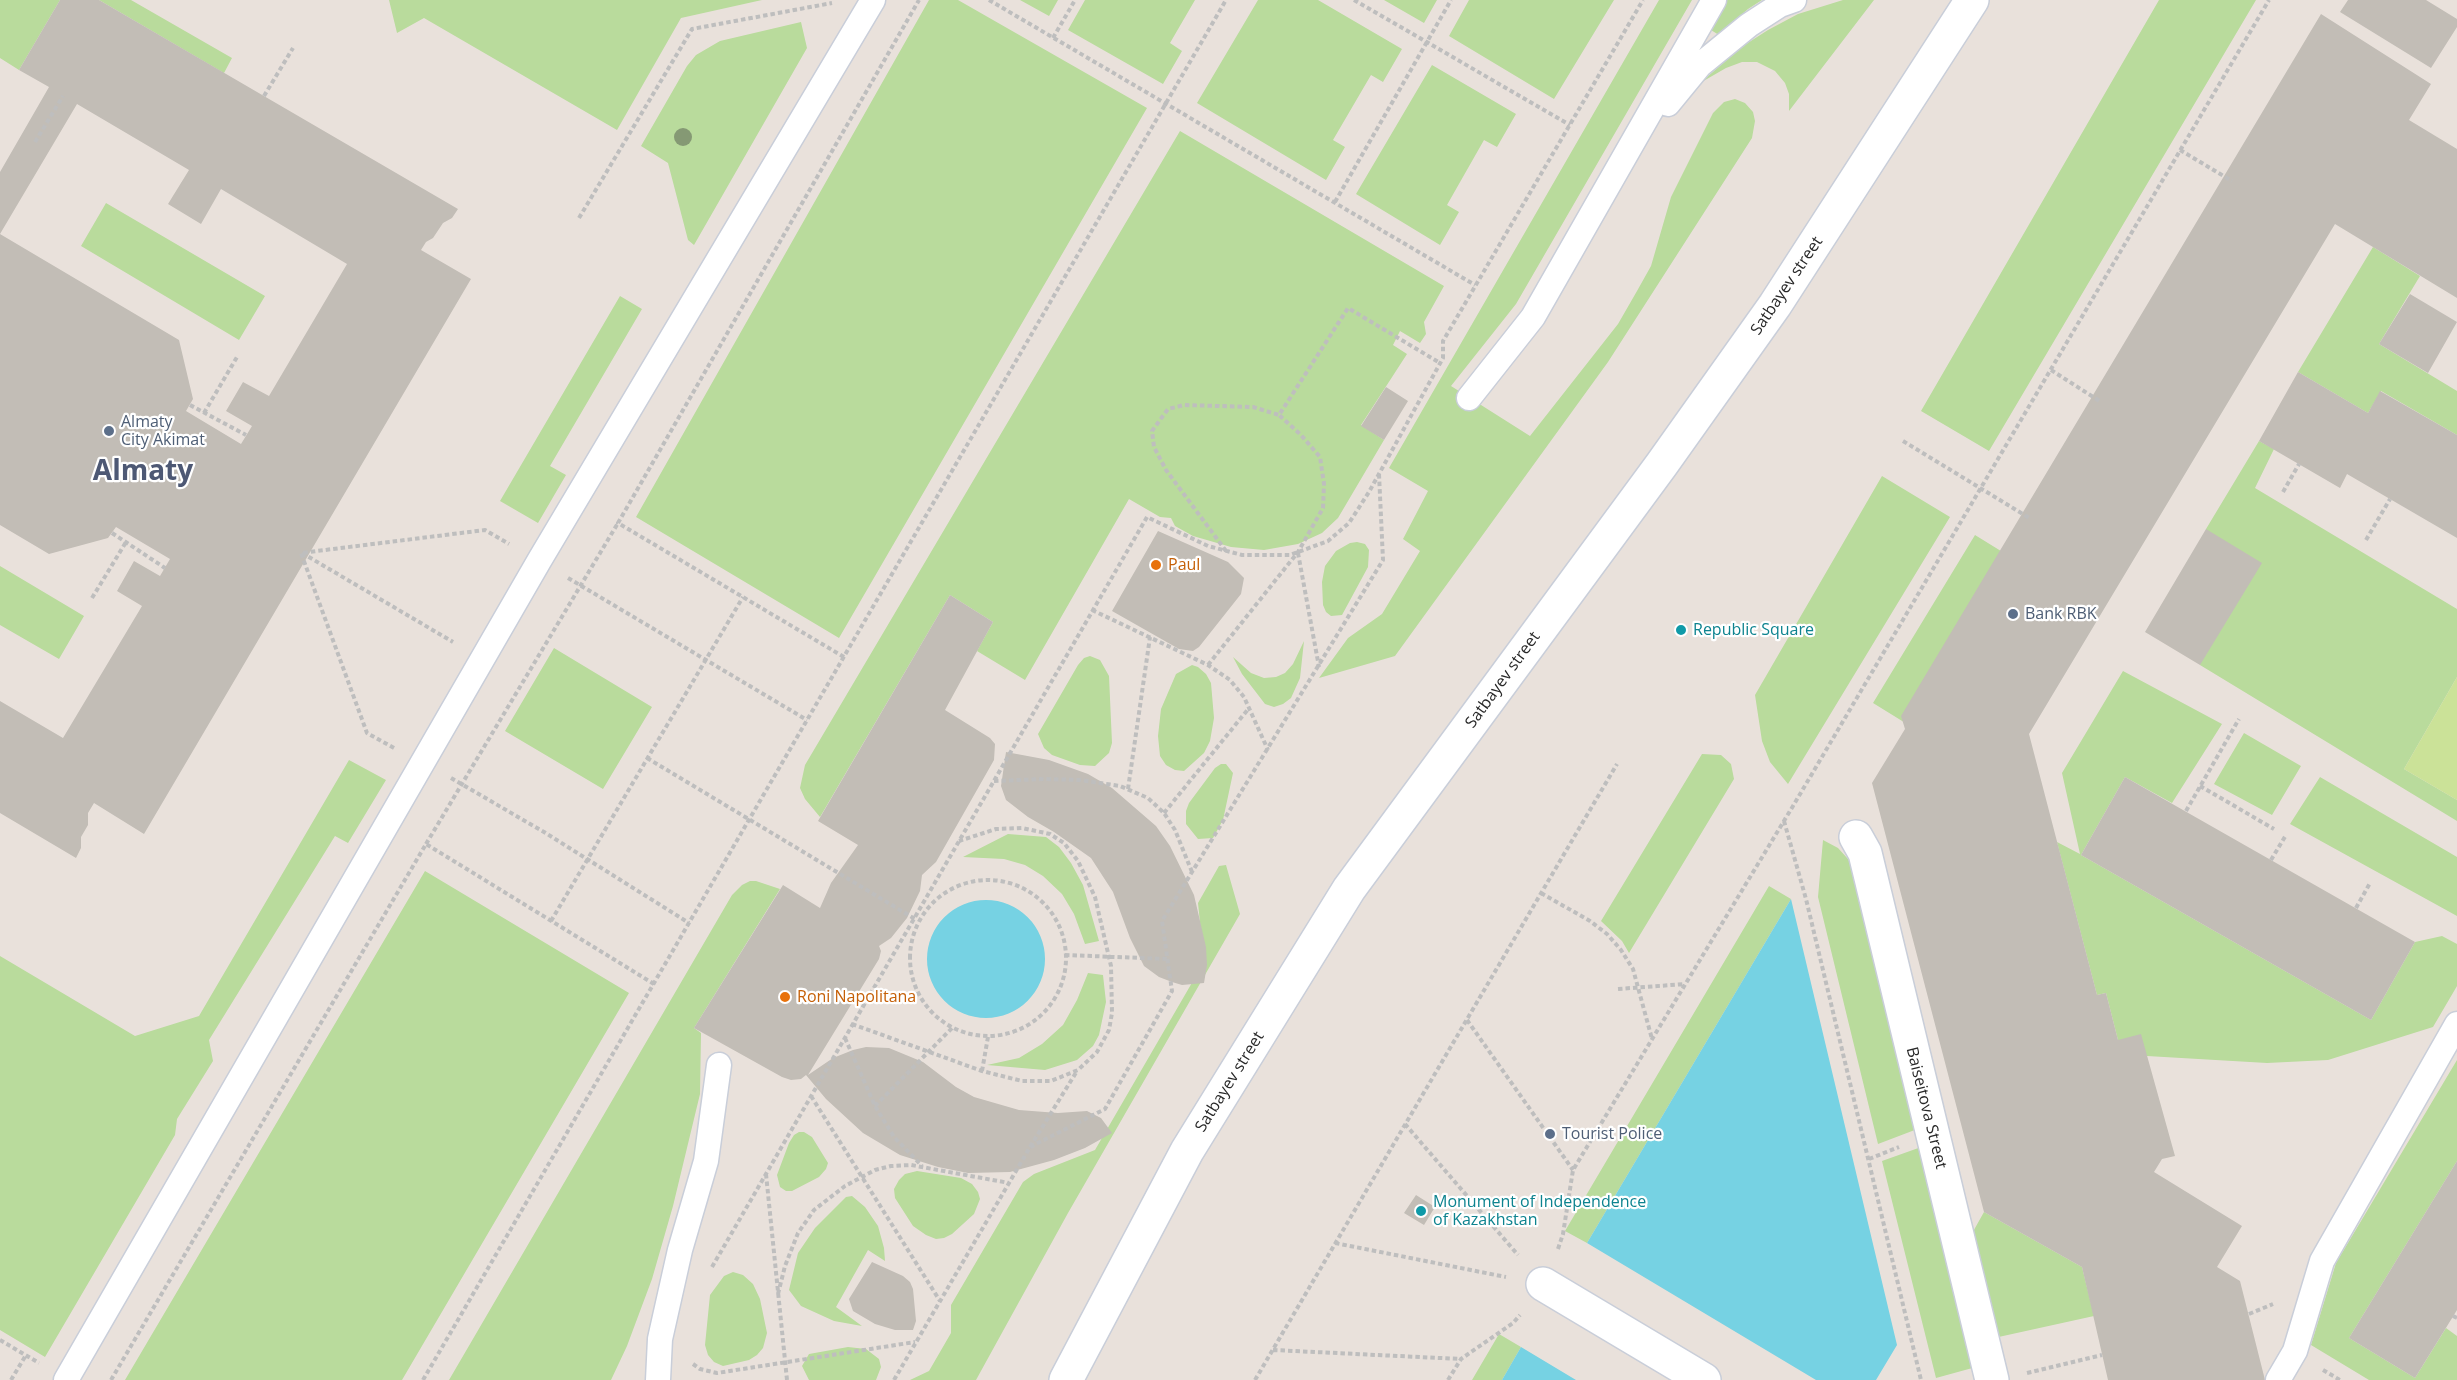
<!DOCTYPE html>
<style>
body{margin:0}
canvas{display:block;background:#e9e1db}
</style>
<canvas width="2457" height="1380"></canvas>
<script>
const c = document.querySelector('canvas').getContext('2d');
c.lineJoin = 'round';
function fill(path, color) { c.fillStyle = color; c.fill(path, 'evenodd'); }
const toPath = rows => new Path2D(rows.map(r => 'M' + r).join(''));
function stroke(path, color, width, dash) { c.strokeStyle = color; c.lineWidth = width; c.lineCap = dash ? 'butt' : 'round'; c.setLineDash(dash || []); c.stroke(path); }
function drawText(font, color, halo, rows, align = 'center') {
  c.font = font + ' "Open Sans",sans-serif'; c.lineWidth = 4.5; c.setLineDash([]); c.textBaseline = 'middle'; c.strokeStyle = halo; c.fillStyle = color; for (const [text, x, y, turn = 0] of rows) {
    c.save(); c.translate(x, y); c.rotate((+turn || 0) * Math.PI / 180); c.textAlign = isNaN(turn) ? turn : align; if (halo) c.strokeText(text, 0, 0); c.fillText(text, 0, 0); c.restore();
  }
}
fill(toPath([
 [0,0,60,0,19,70,0,58],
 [99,0,131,0,232,58,224,73],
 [389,0,762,0,681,18,617,130,424,18,397,33],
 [929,0,958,0,1147,108,839,638,636,517],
 [1020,0,1058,0,1049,16],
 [1085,0,1195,0,1170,43,1182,51,1163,84,1068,30],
 [1258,0,1318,0,1402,49,1383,82,1371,75,1333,140,1345,147,1326,180,1197,103],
 [1384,0,1437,0,1424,23],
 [1469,0,1614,0,1554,99,1449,36],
 [1659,0,1692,0,1516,304,1451,386,1530,436,1618,324,1637,291,1651,266,1671,197,1713,113,1724,102,1735,99,1745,103,1753,112,1755,121,1752,138,1608,362,1395,656,1319,678,1348,638,1382,614,1420,551,1403,539,1428,491,1389,468],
 [1723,0,1762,0,1748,9,1719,35,1706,27],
 [1843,0,1874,0,1789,111,1789,94,1785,83,1775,71,1757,62,1742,62,1726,68,1700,83,1743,46,1768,30,1798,14],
 [2159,0,2256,0,1989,451,1921,411],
 [801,22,807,48,694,245,688,240,668,163,641,146,687,66,696,55,720,41],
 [1432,65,1516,114,1497,147,1484,140,1447,205,1459,212,1440,245,1356,194],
 [1180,131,1444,286,1424,322,1426,334,1420,343,1400,331,1393,345,1407,354,1361,425,1384,440,1338,518,1322,533,1298,544,1264,550,1231,547,1193,536,1175,526,1171,518,1160,517,1129,499,1025,680,977,651,993,622,950,595,820,817,805,799,800,788,805,765],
 [106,203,265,296,239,340,81,246],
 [2373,247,2420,276,2379,344,2457,391,2457,435,2381,391,2368,413,2298,372],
 [620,296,642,309,550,466,566,475,538,523,500,501],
 [2259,441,2274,449,2255,488,2457,609,2457,677,2404,769,2457,800,2457,821,2200,665,2206,529],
 [1882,476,1950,517,1788,784,1770,762,1762,741,1755,695],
 [1975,535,2009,556,1907,724,1873,703],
 [1357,542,1365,544,1369,550,1368,567,1342,615,1331,616,1326,612,1323,605,1322,582,1325,566,1336,551,1350,543],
 [0,566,84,616,59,659,0,625],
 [1304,641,1300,678,1291,698,1283,704,1274,707,1265,704,1242,674,1233,657,1251,673,1264,678,1276,677,1285,673,1293,664],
 [554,648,652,707,603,789,505,731],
 [1090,656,1100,660,1109,676,1112,743,1109,753,1095,766,1080,765,1052,755,1044,748,1038,734,1078,665,1084,658],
 [1192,665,1198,667,1206,674,1211,683,1214,718,1210,741,1204,753,1184,771,1175,770,1166,765,1160,756,1158,736,1161,709,1176,674],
 [2123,671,2222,724,2172,803,2125,777,2081,855,2371,1020,2415,942,2442,936,2457,944,2457,986,2433,1027,2328,1060,2267,1063,2147,1056,2118,1040,2106,993,2097,995,2057,842,2080,854,2062,773],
 [2244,733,2301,766,2272,815,2214,784],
 [1702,754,1721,755,1731,764,1734,779,1629,953,1622,941,1601,921],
 [349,760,386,780,348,843,335,836,209,1040,213,1061,177,1119,175,1135,45,1357,0,1330,0,956,135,1036,199,1016],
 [1221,764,1226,764,1233,773,1223,820,1213,838,1198,839,1186,824,1186,811,1189,803,1215,768],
 [2320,777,2457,857,2457,916,2290,824],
 [1008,834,1046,837,1059,847,1071,863,1083,885,1099,941,1085,944,1074,914,1062,894,1043,876,1025,865,1004,859,963,857],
 [1823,840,1838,848,1848,859,1857,876,1920,1128,1878,1144,1818,897],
 [1226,865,1240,914,1068,1213,976,1380,910,1380,929,1371,951,1333,951,1305,1023,1182,1034,1174,1095,1150,1204,962,1198,903,1219,866],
 [425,871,629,993,402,1380,125,1380],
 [750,881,756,881,780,889,694,1028,701,1033,700,1094,673,1206,652,1279,627,1346,611,1380,449,1380,732,895,742,885],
 [1769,886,1791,899,1587,1243,1565,1231],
 [1088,973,1103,975,1106,1002,1099,1035,1093,1046,1077,1060,1045,1070,987,1065,1019,1058,1042,1044,1063,1025,1077,1000],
 [2457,1060,2457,1161,2349,1338,2415,1378,2446,1328,2457,1336,2457,1380,2369,1380,2311,1345,2336,1263],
 [799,1132,804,1132,812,1137,828,1163,826,1169,819,1177,792,1191,786,1191,780,1187,777,1175,789,1143,794,1135],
 [1924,1146,1976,1367,1936,1378,1882,1161],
 [917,1171,961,1178,972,1184,978,1192,980,1199,974,1214,952,1234,944,1238,936,1239,926,1235,913,1226,895,1198,894,1189,899,1180,905,1174],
 [852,1196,865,1207,878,1226,884,1248,885,1261,868,1250,836,1307,862,1326,834,1321,801,1306,789,1290,798,1253,815,1228,846,1197],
 [1984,1212,2082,1267,2094,1316,1994,1338,1970,1237],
 [733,1272,743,1275,753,1284,760,1299,767,1333,763,1348,757,1355,749,1360,723,1366,714,1362,708,1355,705,1345,710,1295,724,1276],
 [1499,1334,1521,1347,1502,1380,1472,1380],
 [848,1347,866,1349,879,1359,881,1367,876,1380,809,1380,802,1366,809,1354]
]), '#b9db9c');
fill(toPath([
 [2457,677,2457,800,2404,769]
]), '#cbe298');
fill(toPath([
 [1791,899,1897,1345,1876,1380,1816,1380,1587,1243],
 '927 959a59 59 0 1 1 118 0a59 59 0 1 1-118 0Z',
 [1521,1347,1576,1380,1502,1380]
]), '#76d2e3');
fill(toPath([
 [60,0,99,0,458,209,452,218,443,223,433,238,426,242,421,250,471,279,144,834,94,803,88,813,88,825,81,837,81,848,76,858,0,813,0,701,63,738,142,606,117,591,134,561,160,576,170,559,116,527,108,538,49,554,0,525,0,172,49,87,19,70],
 [77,104,189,170,168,204,201,224,221,189,347,264,269,396,243,382,226,411,252,426,241,444,186,411,193,399,179,340,0,234],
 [2348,0,2426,0,2457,19,2457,27,2431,68,2340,12],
 [2321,14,2431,84,2409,120,2457,149,2457,298,2335,224,2029,734,2097,995,2106,993,2118,1040,2141,1034,2175,1156,2162,1159,2154,1172,2242,1226,2217,1267,2240,1281,2265,1380,2108,1380,2082,1267,1984,1212,1872,783,1905,729,1901,716],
 [2410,294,2457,322,2428,373,2379,344],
 [2298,372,2368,413,2380,391,2457,435,2457,538,2347,474,2340,488,2259,441],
 [1386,387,1408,401,1384,440,1361,426],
 [2206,529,2262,563,2200,665,2145,632],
 [1158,531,1228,562,1244,578,1241,594,1199,647,1193,651,1179,649,1112,611],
 [950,595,993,622,945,710,990,738,995,744,994,760,936,862,922,875,920,891,907,918,891,938,879,946,881,951,879,959,808,1075,833,1058,853,1050,866,1047,889,1048,923,1062,956,1087,974,1097,1019,1110,1058,1113,1087,1111,1101,1118,1112,1133,1085,1148,1054,1160,1010,1172,968,1173,938,1167,900,1155,863,1133,826,1099,806,1075,801,1079,791,1080,782,1077,694,1028,783,885,820,908,831,883,858,845,818,821],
 [1006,752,1049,760,1088,774,1112,788,1156,826,1170,846,1194,895,1206,947,1207,965,1204,983,1182,985,1172,982,1159,977,1144,966,1130,938,1113,892,1091,858,1054,832,1028,817,1006,800,1001,786],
 [2125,777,2415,942,2371,1020,2081,855],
 [2457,1161,2457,1310,2415,1378,2349,1338],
 [1416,1195,1435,1207,1424,1225,1404,1213],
 [872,1262,903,1276,910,1282,913,1289,916,1321,913,1330,895,1330,875,1324,853,1311,849,1299]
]), '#c2bdb6');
const lane = toPath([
 [1668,104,1700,65,1749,25,1780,5,1794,0],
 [1469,398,1533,317,1714,0],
 [66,1380,539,561,873,0],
 [658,1380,660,1339,680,1250,706,1161,719,1065],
 [2278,1380,2295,1351,2322,1261,2457,1024]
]);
const street = toPath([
 [1856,837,1865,853,1992,1380],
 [1543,1284,1704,1380]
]);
const secondary = toPath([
 [1066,1380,1187,1151,1349,889,1662,464,1775,305,1972,0]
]);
stroke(lane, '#c9ced9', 27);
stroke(street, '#c9ced9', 36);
stroke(secondary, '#c9ced9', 36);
stroke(toPath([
 [989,0,1475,285],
 [1354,0,1570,125],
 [1053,38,1075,0],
 [264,96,293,48],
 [35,142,63,96],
 [2180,150,2232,181],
 [1335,202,1451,0],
 [579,218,692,29,832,3],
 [2051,370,2101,402],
 [190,405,246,435],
 [204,413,237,357],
 [1903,441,2031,519],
 [2283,492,2299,464],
 [112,533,165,568],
 [2366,540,2390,499],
 [1226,551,1166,470,1154,447,1152,431,1168,409,1184,405,1253,407,1279,415,1348,308,1440,363],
 [302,553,453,642],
 [1298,553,1319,667],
 [568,578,807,720],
 [92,598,126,542],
 [1092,610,1208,665,1230,680,1244,697,1268,750],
 [844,657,618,523,919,0],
 [1208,665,1298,552,1323,508,1324,484,1320,457,1301,435,1279,415],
 [394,748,367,733,301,553,485,530,509,544],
 [647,758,915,919],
 [451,778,544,832,689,923],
 [994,781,1045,779,1080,780,1120,786,1148,798,1164,813,1175,830,1192,872],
 [2200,786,2274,829],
 [1128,789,1150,637],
 [2186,811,2239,719],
 [1164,813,1249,708],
 [1784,821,1806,899,1921,1380],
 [426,844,618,523],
 [2271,860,2286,835],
 '910 958a78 78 0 1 1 156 0a78 78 0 1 1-156 0Z',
 [1541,893,1590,921,1607,934,1621,950,1633,969,1652,1039],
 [2356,908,2370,883],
 [551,921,743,597],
 [1065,955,1168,959],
 [1618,989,1685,984],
 [1467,1020,1573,1170],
 [852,1024,982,1071,1022,1081,1051,1081,1078,1070,1097,1052,1109,1030,1112,1013,1111,966,1095,897,1078,861,1064,843,1050,834,1022,828,996,829,959,841],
 [845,1038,875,1106,894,1137,922,1166],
 [982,1071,988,1037],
 [811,1096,940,1301],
 [875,1106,953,1027],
 [1405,1124,1518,1255],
 [1030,1147,1077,1071],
 [1869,1159,1899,1147],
 [766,1174,787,1380],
 [1335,1243,1506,1277],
 [1558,1249,1563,1234,1573,1170,1793,806,2269,0],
 [712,1267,1147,517,1208,546,1242,555,1290,555,1328,541,1349,523,1369,492,1443,358,1443,341,1643,0],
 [778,1294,785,1266,798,1233,814,1210,845,1186,875,1170,891,1166,911,1165,1009,1183],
 [2249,1314,2273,1304],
 [2453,1316,2457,1318],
 [0,1340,39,1363],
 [1273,1350,1461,1359],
 [693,1364,700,1369,717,1373,915,1342],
 [2323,1370,2340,1380],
 [2027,1373,2102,1355],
 [11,1380,26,1355],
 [111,1380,426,844,654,984],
 [423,1380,1226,0],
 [894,1380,1030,1147,1105,1109,1172,991,1162,921,1383,560,1379,474],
 [1255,1380,1617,764],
 [1448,1380,1461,1359,1513,1323,1520,1315]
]), '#bebebe', 4, [4.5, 3]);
stroke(lane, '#fff', 24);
stroke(street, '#fff', 33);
stroke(secondary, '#fff', 33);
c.fillStyle = '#859974';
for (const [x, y] of [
 [683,137]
]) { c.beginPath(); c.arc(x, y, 9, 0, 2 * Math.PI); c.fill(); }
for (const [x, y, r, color] of [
 [109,431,6,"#5c6f8a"],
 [1156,565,6,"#e8710a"],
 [2013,614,6,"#5c6f8a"],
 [1681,630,6,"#0f9aa8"],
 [785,997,6,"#e8710a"],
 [1550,1134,6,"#5c6f8a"],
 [1421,1211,6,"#0f9aa8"]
]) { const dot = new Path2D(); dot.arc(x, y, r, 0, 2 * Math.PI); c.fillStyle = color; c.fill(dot); stroke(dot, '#fff', 2); }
drawText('16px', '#282828', '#fff', [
 ["Satbayev street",1787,286,-56],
 ["Satbayev street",1503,680,-54],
 ["Satbayev street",1230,1082,-58],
 ["Baiseitova Street",1926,1108,76]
]);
drawText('16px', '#4e5e75', '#fff', [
 ["Almaty",121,422],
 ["City Akimat",121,440],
 ["Bank RBK",2025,614],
 ["Tourist Police",1562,1134]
], 'left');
drawText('16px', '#c56008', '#fff', [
 ["Paul",1168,565],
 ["Roni Napolitana",797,997]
], 'left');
drawText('16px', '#0d838f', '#fff', [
 ["Republic Square",1693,630],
 ["Monument of Independence",1433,1202],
 ["of Kazakhstan",1433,1220]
], 'left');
drawText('bold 28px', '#4d5874', '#fff', [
 ["Almaty",143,472]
]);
</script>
